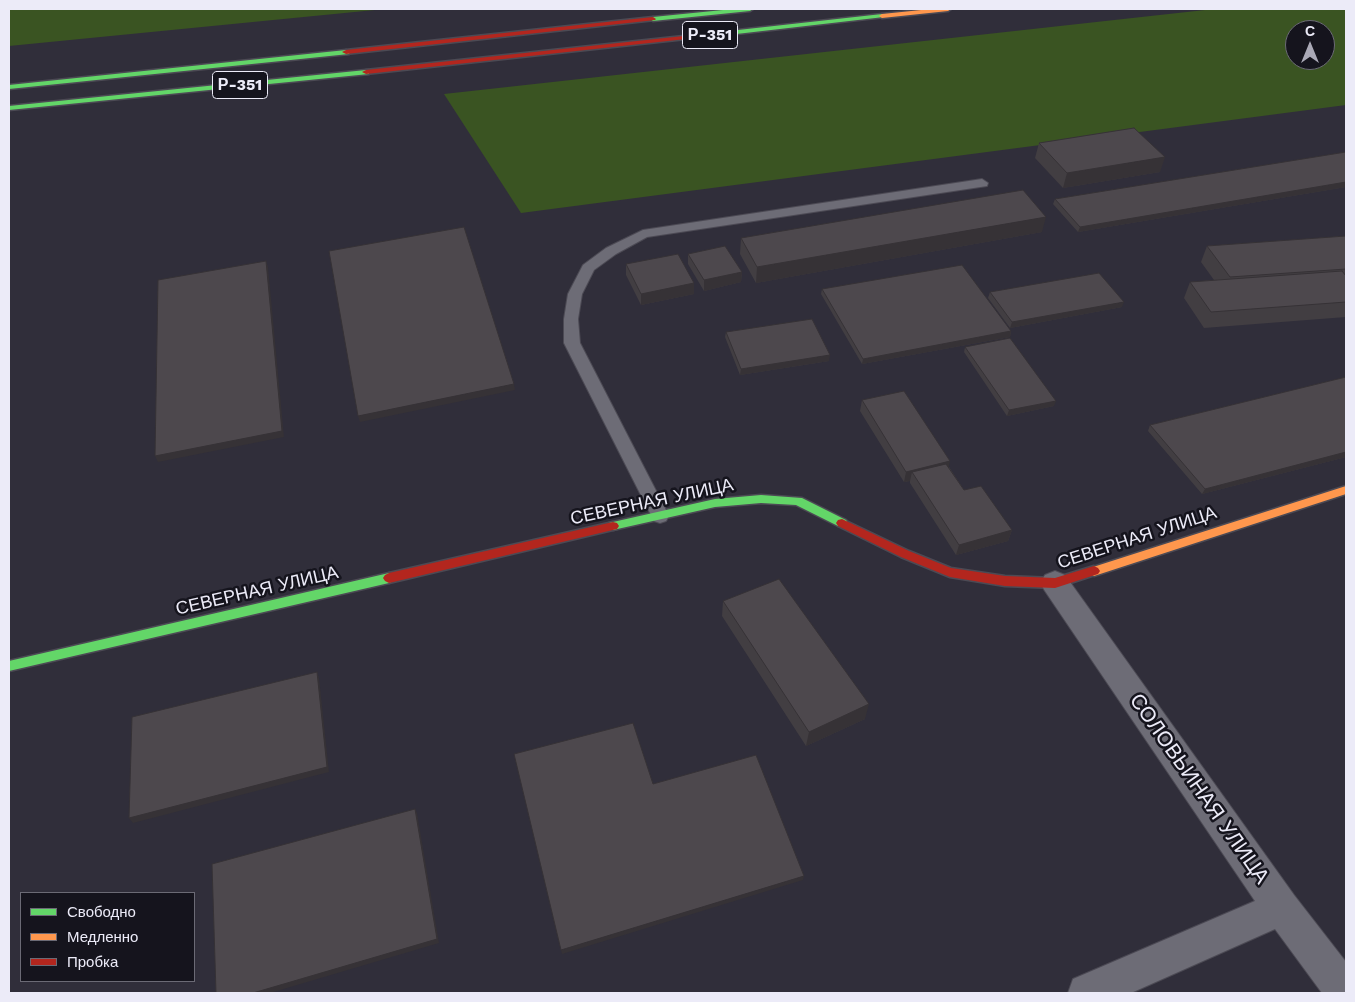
<!DOCTYPE html>
<meta charset="utf-8">
<style>
body{margin:0}
#map{position:relative;width:1355px;height:1002px;overflow:hidden;background:#302e3a;font-family:"Work Sans",sans-serif}
canvas{display:block}
.frame{position:absolute;inset:0;border:10px solid #ecebf8;pointer-events:none}
.legend{position:absolute;left:20px;top:892px;width:175px;height:90px;box-sizing:border-box;background:#15141d;border:1px solid #6b6a75;margin:0;padding:6px 9px;list-style:none;font-size:15px;color:#ecebf8}
.legend li{display:flex;align-items:center;gap:10px;height:25px}
.legend b{width:25px;border:1px solid #6b6a75}
.north{position:absolute;left:1285px;top:20px;width:50px;height:50px;box-sizing:border-box;background:#15141d;border:1px solid #6b6a75;border-radius:50%;rotate:0deg;font-size:14px;font-weight:700;line-height:20px;text-align:center;color:#ecebf8}
.north::after{content:'';display:block;margin:auto;width:18px;height:22px;background:#aaa9b6;clip-path:polygon(50% 0,100% 100%,50% 72%,0 100%)}
</style>
<div id="map">
<canvas width="1355" height="1002"></canvas>
<div class="frame"></div>
<ul class="legend">
<li><b style="height:6px;background:#63d668"></b>Свободно</li>
<li><b style="height:6px;background:#ff974d"></b>Медленно</li>
<li><b style="height:6px;background:#b3261e"></b>Пробка</li>
</ul>
<div class="north">С</div>
</div>
<script>
const c = document.querySelector('canvas').getContext('2d');
c.lineJoin = 'round';
function fill(path, color) { c.fillStyle = color; c.fill(path, 'evenodd'); }
const toPath = rows => new Path2D(rows.map(r => 'M' + r).join(''));
function stroke(path, color, width, dash) { c.strokeStyle = color; c.lineWidth = width; c.lineCap = dash ? 'butt' : 'round'; c.setLineDash(dash || []); c.stroke(path); }
function drawText(font, color, halo, rows, align = 'center') {
  c.font = font + ' "Work Sans",sans-serif'; c.lineWidth = 5; c.setLineDash([]); c.textBaseline = 'middle'; c.strokeStyle = halo; c.fillStyle = color; for (const [text, x, y, turn = 0] of rows) {
    c.save(); c.translate(x, y); c.rotate((+turn || 0) * Math.PI / 180); c.textAlign = isNaN(turn) ? turn : align; if (halo) c.strokeText(text, 0, 0); c.fillText(text, 0, 0); c.restore();
  }
}
fill(toPath([
 [9,9,385,9,9,46],
 [1214,9,1346,9,1346,105,521,213,444,94],
 [1295,30,1325,30,1325,60,1295,60]
]), '#3a5422');
const lane = toPath([
 [982,179,988,183,987,186,647,237,616,254,594,270,582,294,578,319,580,343,669,516,666,521,660,523,654,521,564,343,564,319,568,294,583,265,606,248,643,230,982,179]
]);
const street = toPath([
 [1055,571,1065,575,1294,895,1346,962,1346,993,1322,993,1275,929,1131,993,1068,993,1073,979,1255,901,1045,591,1040,583,1045,575,1055,571]
]);
const fast = toPath([
 [733,9,753,9,750,11,653,21,650,19,653,17,733,9],
 [882,14,884,15,884,17,693,39,689,37,693,35,882,14],
 [346,50,350,52,349,54,9,89,9,85,346,50],
 [366,70,369,70,369,74,9,110,9,106,366,70],
 [761,495,802,498,846,520,848,523,846,526,838,526,796,505,761,503,715,507,613,530,609,529,607,526,609,523,613,522,715,499,761,495],
 [389,573,393,575,395,578,393,581,389,583,9,671,9,661,389,573]
]);
const slow = toPath([
 [931,9,951,9,948,11,882,18,879,16,882,14,931,9],
 [1346,486,1346,494,1094,576,1090,574,1088,571,1090,568,1346,486]
]);
const jam = toPath([
 [653,17,656,19,655,20,346,54,342,52,346,50,653,17],
 [693,35,697,37,695,38,366,74,362,72,366,70,693,35],
 [842,519,909,551,951,568,1005,576,1055,578,1094,566,1098,568,1100,571,1098,574,1055,588,1005,586,950,577,901,557,838,526,836,523,838,520,842,519],
 [613,522,617,523,619,526,617,529,389,583,385,581,383,578,385,575,389,573,613,522]
]);
stroke(lane, '#4c4a54', 2);
stroke(street, '#4c4a54', 2);
stroke(fast, '#4c4a54', 3);
stroke(slow, '#4c4a54', 3);
stroke(jam, '#4c4a54', 3);
fill(lane, '#6d6c76');
fill(street, '#6d6c76');
fill(fast, '#63d668');
fill(slow, '#ff974d');
fill(jam, '#b3261e');
fill(toPath([
 [1039,143,1160,172,1063,188,1035,158],
 [1346,152,1346,187,1078,232,1053,204,1055,199],
 [1042,232,756,283,740,254,741,238],
 [1346,236,1346,317,1204,328,1184,298,1190,282,1214,280,1201,262,1207,246],
 [688,254,742,272,741,282,704,291,688,264],
 [626,264,694,283,694,294,641,305,626,275],
 [822,289,1011,331,1010,337,862,364,821,294],
 [990,292,1122,307,1010,328,988,298],
 [726,332,829,361,740,375,725,337],
 [965,347,1054,406,1007,416,964,352],
 [1346,377,1346,457,1202,494,1148,431,1150,425],
 [862,400,949,467,964,490,1012,530,1008,541,956,555,910,483,910,481,904,482,860,411],
 [723,601,865,719,806,746,722,616]
]), '#423e42');
fill(toPath([
 [1165,157,1160,172,1063,188,1067,173],
 [1346,182,1346,187,1078,232,1080,227],
 [1046,217,1042,232,756,283,757,267],
 [266,261,268,267,284,437,158,462,155,456],
 [742,272,741,282,704,291,704,280],
 [694,283,694,294,641,305,641,294],
 [1124,302,1122,307,1010,328,1012,322],
 [1011,331,1010,337,862,364,863,359],
 [830,355,829,361,740,375,741,369],
 [514,384,515,390,360,422,358,416],
 [1056,401,1054,406,1007,416,1009,410],
 [1346,452,1346,457,1202,494,1205,489],
 [950,461,948,472,912,472,910,481,904,482,906,472],
 [1012,530,1008,541,956,555,959,545],
 [317,672,319,678,329,772,133,823,129,818],
 [869,704,865,719,806,746,809,732],
 [415,809,417,813,439,943,270,993,253,993],
 [804,876,803,880,562,954,561,950]
]), '#363236');
const building = toPath([
 [1134,128,1165,157,1067,173,1039,143,1134,128],
 [1346,152,1346,182,1080,227,1055,199,1346,152],
 [1023,190,1046,217,757,267,741,238,1023,190],
 [464,227,514,384,358,416,329,251,464,227],
 [1346,236,1346,269,1230,277,1207,246,1346,236],
 [725,246,742,272,704,280,688,254,725,246],
 [678,254,694,283,641,294,626,264,678,254],
 [266,261,282,431,155,456,158,280,266,261],
 [962,265,1011,331,863,359,822,289,962,265],
 [1342,271,1346,276,1346,302,1211,312,1190,282,1342,271],
 [1099,273,1124,302,1012,322,990,292,1099,273],
 [812,319,830,355,741,369,726,332,812,319],
 [1010,338,1056,401,1009,410,965,347,1010,338],
 [1346,377,1346,452,1205,489,1150,425,1346,377],
 [904,391,950,461,906,472,862,400,904,391],
 [946,464,964,490,981,486,1012,530,959,545,912,472,946,464],
 [779,579,869,704,809,732,723,601,779,579],
 [317,672,327,767,129,818,132,717,317,672],
 [633,723,653,784,756,755,804,876,561,950,514,754,633,723],
 [415,809,437,939,253,993,216,993,212,864,415,809]
]);
fill(building, '#4d484d');
stroke(building, '#363236', 1);
for (const [x, y, w] of [
 [710,35,55],
 [240,85,55]
]) { const box = new Path2D(); box.roundRect(x - w / 2, y - 13.5, w, 27, 4); c.fillStyle = '#15141d'; c.fill(box); stroke(box, '#ecebf8', 1); }
drawText('bold 16px', '#ecebf8', null, [
 ["Р-351",710,35],
 ["Р-351",240,85]
]);
drawText('18px', '#ecebf8', '#15141d', [
 ["СЕВЕРНАЯ УЛИЦА",652,502,-12],
 ["СЕВЕРНАЯ УЛИЦА",1137,538,-18],
 ["СЕВЕРНАЯ УЛИЦА",257,591,-13]
]);
drawText('21px', '#ecebf8', '#15141d', [
 ["СОЛОВЬИНАЯ УЛИЦА",1199,789,55]
]);
</script>
